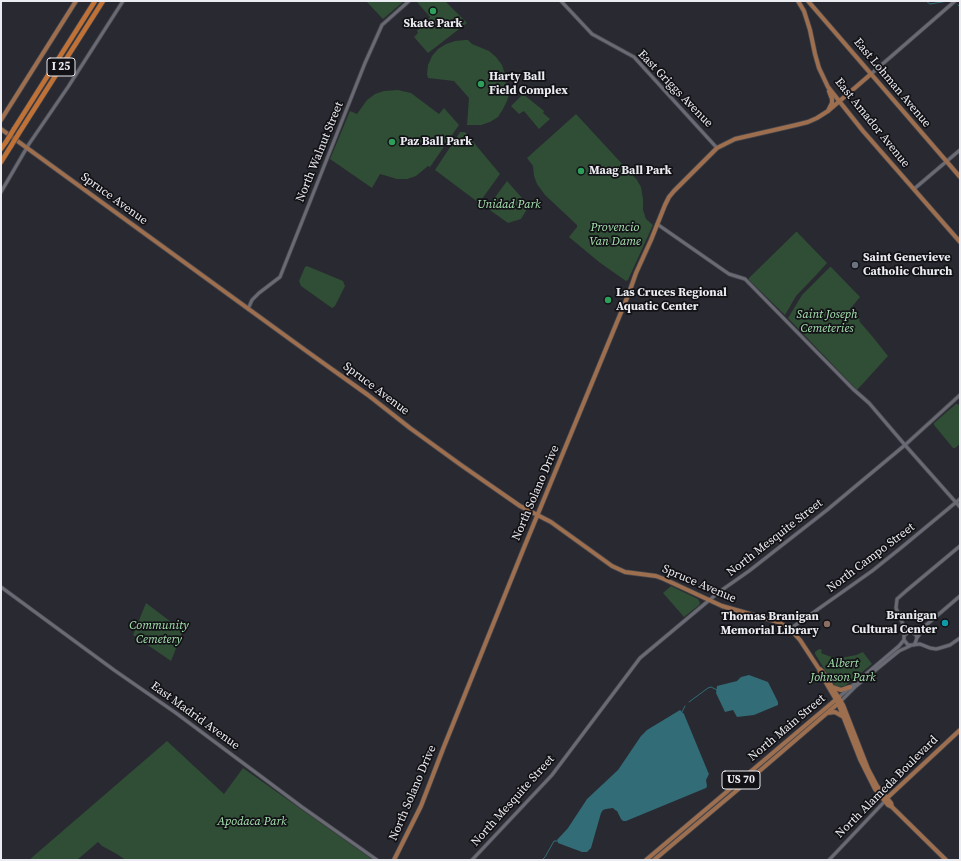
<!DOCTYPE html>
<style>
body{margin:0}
#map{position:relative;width:961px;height:861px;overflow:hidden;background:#292931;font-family:"Source Serif 4",serif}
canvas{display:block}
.frame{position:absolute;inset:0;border:2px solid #ebecf1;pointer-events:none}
</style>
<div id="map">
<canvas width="961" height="861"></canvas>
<div class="frame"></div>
</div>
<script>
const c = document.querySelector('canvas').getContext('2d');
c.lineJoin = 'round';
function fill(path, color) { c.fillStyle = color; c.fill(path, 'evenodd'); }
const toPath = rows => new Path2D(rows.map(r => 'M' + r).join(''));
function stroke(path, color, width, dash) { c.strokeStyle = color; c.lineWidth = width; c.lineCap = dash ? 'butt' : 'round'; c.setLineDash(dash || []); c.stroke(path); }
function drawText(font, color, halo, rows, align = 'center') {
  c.font = font + ' "Source Serif 4",serif'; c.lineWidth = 3.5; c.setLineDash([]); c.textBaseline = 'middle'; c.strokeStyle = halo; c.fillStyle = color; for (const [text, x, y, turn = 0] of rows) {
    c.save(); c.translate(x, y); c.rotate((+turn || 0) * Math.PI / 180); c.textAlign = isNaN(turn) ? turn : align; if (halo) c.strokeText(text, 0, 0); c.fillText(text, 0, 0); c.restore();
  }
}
fill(toPath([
 [366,1,404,1,383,19],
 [416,1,445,1,467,23,428,53,414,37,418,33,417,31,430,17],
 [465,40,468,40,472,44,489,51,496,57,502,65,505,74,506,88,510,91,507,101,503,109,498,117,490,122,481,125,467,125,469,98,454,81,428,78,427,74,428,65,432,56,438,49,446,44,455,41],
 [398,90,411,93,439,114,444,108,459,125,430,167,428,166,416,176,407,179,397,179,380,174,372,188,330,159,350,111,357,114,367,100,375,94,384,91],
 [523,94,544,111,543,113,550,119,539,129,524,111,519,114,511,106],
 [576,114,637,180,641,187,643,199,643,210,646,219,653,225,628,280,626,281,599,262,569,237,577,227,577,225,545,195,537,184,534,176,533,166,527,158],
 [460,132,465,132,500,174,479,203,435,170],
 [507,181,529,206,521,219,508,223,487,208],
 [796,232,797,232,827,263,819,272,796,296,785,315,749,280,749,278],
 [307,266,343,281,345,286,335,306,332,308,301,286,299,281,305,267],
 [830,267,831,267,860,297,850,309,860,320,859,321,872,336,888,356,857,390,788,318,802,295],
 [956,404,958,404,960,407,960,444,955,448,953,448,934,425,934,423],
 [671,586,698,599,700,603,699,605,684,617,663,593],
 [146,603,183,631,171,661,133,635],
 [819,649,822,650,821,653,826,655,834,658,841,658,856,655,863,652,872,664,845,686,839,687,835,686,815,654,815,652],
 [167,741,224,794,243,768,373,860,126,860,115,853,102,846,98,842,77,860,29,860]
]), '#304d35');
fill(toPath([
 [749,675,768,682,778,702,778,705,754,715,737,717,733,710,725,712,716,693,717,686,737,681,741,677],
 [680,710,684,714,708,772,709,774,706,780,707,786,706,788,626,821,623,821,621,819,617,811,615,810,613,808,606,809,603,810,601,813,591,848,587,852,582,852,558,843,557,840,568,828,587,799,618,770,641,736,647,730]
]), '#326c76');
stroke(toPath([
 [926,1,930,4,948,1],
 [958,5,960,7],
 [689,702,708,688,711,687,717,690],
 [682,712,685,706],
 [542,860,545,857,554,841,557,841]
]), '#326c76', 1);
const minor = toPath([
 [561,1,592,34,634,57,717,148],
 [871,74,955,1],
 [914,189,960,150],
 [1,192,29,144,68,87,123,1],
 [657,224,729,274,745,279,853,389,869,403,905,445,960,507],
 [248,309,252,300,259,293,280,277,365,63,382,25,409,1],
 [1,587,114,670,176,713,302,807,377,860],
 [790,629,872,571,902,547,960,499],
 [911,632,915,634,917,637,916,641,914,645],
 [905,635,905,629,896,608,897,599,906,591,960,546],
 [917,638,923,629],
 [904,640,908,645,912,645,920,644,930,648,936,649,940,648,950,645,960,638],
 [839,697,899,646,904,640,904,635,909,632,918,630,925,626,960,596],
 [841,701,856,686,899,651,910,646],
 [472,860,552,775,640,658,719,592,749,571,827,510,905,445,960,395],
 [829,860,885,801]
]);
const major = toPath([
 [798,1,804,11,810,30,815,54,819,68,828,87,863,131,960,242],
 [808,1,960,177],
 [828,111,832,103,832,99,829,91],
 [1,120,76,1],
 [1,129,305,350,368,395,410,428,461,465,520,506,551,522,612,566,625,572,656,576,664,579,722,606,778,622,790,629,800,640,819,669,821,674,838,703,860,759,875,789,888,805,892,807,946,860],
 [820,669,823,672,843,705,868,769,877,786,891,803,892,807],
 [832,687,841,690,850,687],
 [827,713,835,712,842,716],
 [886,799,960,730],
 [394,860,421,806,443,749,523,550,629,293,636,273,651,240,665,205,669,197,674,191,717,148,735,139,796,125,808,122,817,118,828,111,871,74],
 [646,860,839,697],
 [654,860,742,786,841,701]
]);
const highway = toPath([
 [14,129,95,1],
 [19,133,103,1],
 [1,149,6,142],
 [1,162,11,146]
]);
stroke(minor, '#46464d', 4.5);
stroke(major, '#46464d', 5.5);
stroke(highway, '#46464d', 6);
stroke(minor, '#6a6a74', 3);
stroke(major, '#9e6f4f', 4);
stroke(highway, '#c07236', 4.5);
const highwayBridge = toPath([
 [6,142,14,129],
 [11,146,19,133]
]);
stroke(highwayBridge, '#46464d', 6, []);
stroke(highwayBridge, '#c07236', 4.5);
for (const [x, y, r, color] of [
 [433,11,4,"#2e9e5b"],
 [481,84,4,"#2e9e5b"],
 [392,142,4,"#2e9e5b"],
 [581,171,4,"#2e9e5b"],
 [855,265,4,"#6b7280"],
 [608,300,4,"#2e9e5b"],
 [945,623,4,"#0f9aa8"],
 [827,624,4,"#8d6e63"]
]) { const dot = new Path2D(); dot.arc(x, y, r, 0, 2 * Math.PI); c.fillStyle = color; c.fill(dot); stroke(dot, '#121216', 1.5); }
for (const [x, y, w] of [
 [61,67,28],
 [741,780,38]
]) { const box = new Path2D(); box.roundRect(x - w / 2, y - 9, w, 18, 3); c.fillStyle = '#121216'; c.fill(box); stroke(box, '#ebecf1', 1); }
drawText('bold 11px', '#ebecf1', null, [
 ["I 25",61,67],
 ["US 70",741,780]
]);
drawText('bold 12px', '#ebecf1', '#121216', [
 ["Skate Park",433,24,"center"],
 ["Harty Ball",489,77],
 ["Field Complex",489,91],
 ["Paz Ball Park",400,142],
 ["Maag Ball Park",589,171],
 ["Saint Genevieve",863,258],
 ["Catholic Church",863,272],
 ["Las Cruces Regional",616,293],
 ["Aquatic Center",616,307],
 ["Branigan",937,616,"right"],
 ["Cultural Center",937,630,"right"],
 ["Thomas Branigan",819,617,"right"],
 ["Memorial Library",819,631,"right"]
], 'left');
drawText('12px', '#ebecf1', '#121216', [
 ["East Lohman Avenue",892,83,50],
 ["East Griggs Avenue",675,89,46],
 ["East Amador Avenue",872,123,51],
 ["North Walnut Street",320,152,-68],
 ["Spruce Avenue",114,199,36],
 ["Spruce Avenue",376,389,37],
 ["North Solano Drive",536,493,-67],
 ["North Mesquite Street",775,538,-38],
 ["North Campo Street",871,558,-37],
 ["Spruce Avenue",699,584,23],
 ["East Madrid Avenue",195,716,36],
 ["North Main Street",787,728,-40],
 ["North Alameda Boulevard",887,787,-45],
 ["North Solano Drive",413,793,-67],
 ["North Mesquite Street",513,801,-48]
]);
drawText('italic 12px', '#a8e3b1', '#121216', [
 ["Unidad Park",509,205],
 ["Provencio",615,228],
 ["Van Dame",615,242],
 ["Saint Joseph",827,315],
 ["Cemeteries",827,329],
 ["Community",159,626],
 ["Cemetery",159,640],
 ["Albert",843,664],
 ["Johnson Park",843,678],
 ["Apodaca Park",252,822]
]);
</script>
